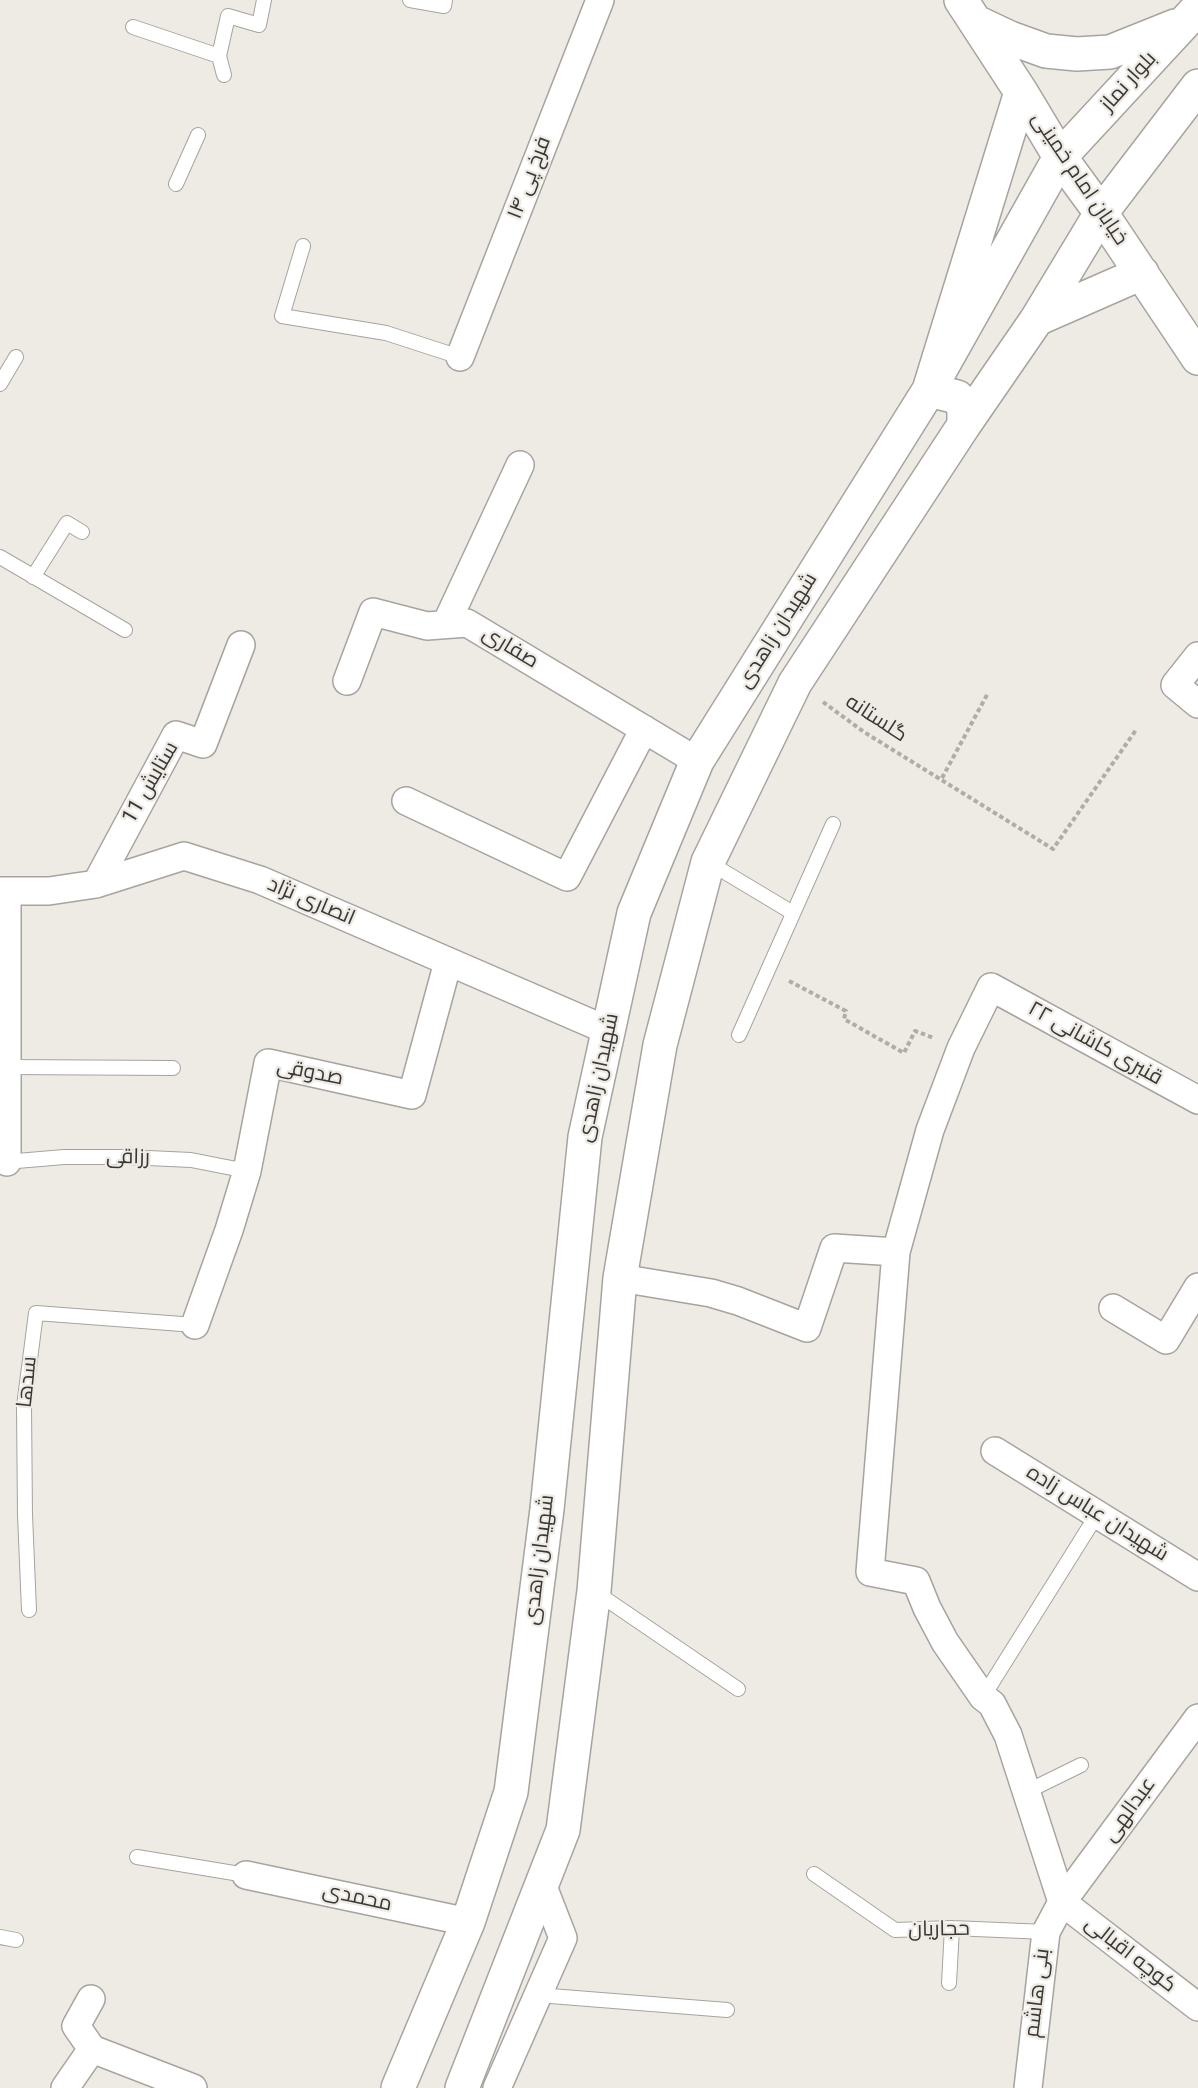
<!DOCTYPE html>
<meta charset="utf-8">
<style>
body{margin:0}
canvas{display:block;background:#eeeae4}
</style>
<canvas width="1198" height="2088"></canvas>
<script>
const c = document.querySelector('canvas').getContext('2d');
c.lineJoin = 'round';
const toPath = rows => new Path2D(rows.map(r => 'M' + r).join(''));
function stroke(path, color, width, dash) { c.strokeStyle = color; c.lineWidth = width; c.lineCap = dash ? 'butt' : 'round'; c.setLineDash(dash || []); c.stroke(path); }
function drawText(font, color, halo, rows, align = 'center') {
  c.font = font + ' Roboto,Cairo,sans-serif'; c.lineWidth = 4.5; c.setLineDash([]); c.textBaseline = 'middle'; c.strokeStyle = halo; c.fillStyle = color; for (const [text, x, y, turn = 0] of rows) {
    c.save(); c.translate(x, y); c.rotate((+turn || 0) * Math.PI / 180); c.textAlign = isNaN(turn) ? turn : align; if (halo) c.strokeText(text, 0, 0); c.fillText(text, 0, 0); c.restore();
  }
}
const lane = toPath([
 [410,0,444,6,445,0],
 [133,27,219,56,228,16,259,25,264,0],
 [219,56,224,75],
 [176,184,198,135],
 [303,246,282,316,386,333,460,357],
 [0,384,16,357],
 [0,557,125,630],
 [33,577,67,523,82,532],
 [708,862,793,913],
 [739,1035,833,824],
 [7,1067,173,1068],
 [5,1162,64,1157,127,1157,191,1160,247,1171],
 [594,1591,738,1689],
 [29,1610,25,1515,24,1406,36,1313,195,1325],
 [983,1697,1098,1513],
 [1026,1792,1081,1765],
 [137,1857,246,1875],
 [814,1874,895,1930,952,1928,1046,1932],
 [0,1937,16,1940],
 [949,1983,952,1928],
 [538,1995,727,2010]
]);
const street = toPath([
 [460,357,600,0],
 [446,624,520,465],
 [1198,656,1175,685,1198,704],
 [347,681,373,612,427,626,467,623,697,761],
 [406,801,567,877,644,729],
 [96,884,176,735,203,744,241,645],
 [0,891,49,891,96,884,184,856,260,880,609,1031],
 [7,892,7,1162],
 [620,1278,711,1293,738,1301,807,1328,834,1248,896,1252],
 [1113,1308,1166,1340,1198,1287],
 [195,1325,229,1230,247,1171,268,1063,412,1095,448,962],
 [995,1451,1198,1577],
 [246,1875,468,1922],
 [1062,1902,1008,1735,992,1704,983,1697,945,1642,927,1608,916,1581,870,1572,896,1252,930,1130,961,1048,991,987,1198,1100],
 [1062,1902,1198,2007],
 [92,2049,193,2088],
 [65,2088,92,2049,76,2026,91,1999],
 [497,2088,563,1938,542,1884],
 [1028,2088,1046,1932,1062,1902,1198,1718]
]);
const secondary = toPath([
 [961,0,1021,92,1060,157,1101,213,1198,358],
 [976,22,1010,38,1046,51,1077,54,1110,52,1175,26],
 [1037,319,1142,273],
 [964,425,964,408,957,397,929,390,1021,92],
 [398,2088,468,1922,511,1792,547,1509,585,1137,634,913,697,761,929,390,1060,157,1198,8],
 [462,2088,563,1830,594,1591,620,1278,660,1045,708,862,795,683,964,425,1037,319,1101,213,1198,86]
]);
stroke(lane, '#a7a49f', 16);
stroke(street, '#a7a49f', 30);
stroke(secondary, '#a7a49f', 36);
stroke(toPath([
 [823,702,864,732,1053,849,1136,730],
 [942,778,988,693],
 [789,981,846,1011,844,1019,904,1053,915,1031,934,1038]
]), '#b0ada9', 4, [4.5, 3]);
stroke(lane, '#fff', 14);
stroke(street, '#fff', 27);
stroke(secondary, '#fff', 33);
drawText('21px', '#393836', '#eeeae4', [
 ["بلوار نماز",1129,82,-48],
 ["فرخ پی ۱۴",530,178,-69],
 ["خیابان امام خمینی",1079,179,56],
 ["شهیدان زاهدی",778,631,-58],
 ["صفاری",510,648,31],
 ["گلستانه",876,719,33],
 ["ستایش 11",151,783,-60],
 ["انصاری نژاد",311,902,23],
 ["قنبری کاشانی ۲۲",1095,1044,29],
 ["صدوقی",310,1073,11],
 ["شهیدان زاهدی",599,1078,-78],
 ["رزاقی",128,1158,1],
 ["سدها",28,1382,-84],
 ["شهیدان عباس زاده",1097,1514,32],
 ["شهیدان زاهدی",540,1560,-83],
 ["عبدالهی",1130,1810,-54],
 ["محمدی",357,1898,12],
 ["حجاریان",939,1930,-1],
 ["کوچه اقبالی",1130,1955,38],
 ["بنی هاشم",1038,1993,-83]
]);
</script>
